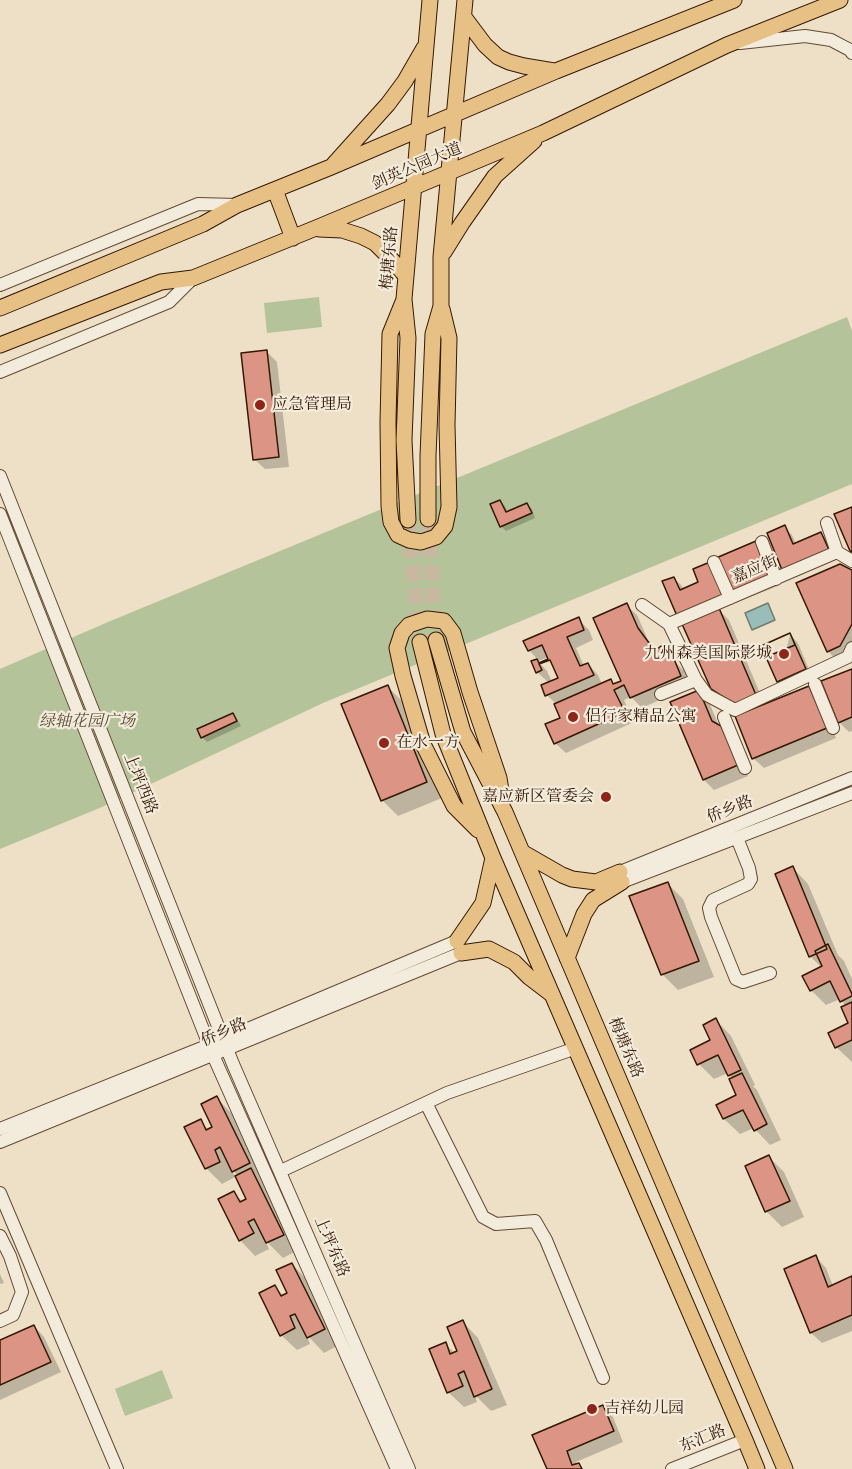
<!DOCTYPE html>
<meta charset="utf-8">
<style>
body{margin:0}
canvas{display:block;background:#ede0c7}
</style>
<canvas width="852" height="1469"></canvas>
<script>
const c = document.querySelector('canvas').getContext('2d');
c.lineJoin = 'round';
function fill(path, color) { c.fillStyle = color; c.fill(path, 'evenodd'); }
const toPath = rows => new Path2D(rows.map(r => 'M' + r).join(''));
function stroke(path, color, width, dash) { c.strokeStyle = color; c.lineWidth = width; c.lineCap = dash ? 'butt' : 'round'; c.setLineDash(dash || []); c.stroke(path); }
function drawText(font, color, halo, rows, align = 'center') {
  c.font = font + ' Alegreya,"Noto Serif SC",serif'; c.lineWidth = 4.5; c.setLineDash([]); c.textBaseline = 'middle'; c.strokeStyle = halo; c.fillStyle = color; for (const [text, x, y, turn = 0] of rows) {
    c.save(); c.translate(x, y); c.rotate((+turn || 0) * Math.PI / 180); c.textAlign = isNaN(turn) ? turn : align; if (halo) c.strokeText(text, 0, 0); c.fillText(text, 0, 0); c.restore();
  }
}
fill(toPath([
 [319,297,322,327,267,333,264,303],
 [847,317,852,331,852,484,323,703,102,807,0,849,0,669,108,622],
 [162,1370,173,1398,125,1416,115,1389]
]), '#b4c399');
const water = toPath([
 [768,603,775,620,752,630,745,613,768,603]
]);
fill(water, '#99bdb8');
stroke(water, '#717b70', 1.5);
fill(toPath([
 [266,351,277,362,289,467,265,469,254,459],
 [500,501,505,506,508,513,527,504,532,509,535,518,506,531,501,526],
 [784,527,792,535,796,544,821,534,829,541,836,557,791,576],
 [764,551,778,586,740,601,732,593],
 [717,571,731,604,718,609,729,620,765,705,809,687,819,698,836,738,764,768,753,758,737,717,723,699,712,688,674,578,682,586,683,590,700,583],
 [852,572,852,654,838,662,828,651],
 [626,605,637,615,648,640,657,651,661,648,684,671,690,686,642,708,631,697,624,700,634,722,566,753,555,743,562,718,556,704,547,695,549,683,537,672,533,662,538,660,529,650,578,619,589,630,593,640,576,648,584,666,588,664,598,675,602,684,610,681,615,685,623,682],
 [549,657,560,679,552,682,547,671,538,661],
 [790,635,798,643,812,677,786,688,778,681],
 [852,670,852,731,849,732,839,722],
 [388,687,403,702,442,798,398,816,382,800],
 [698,691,709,702,719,726,731,738,748,776,714,790,704,780],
 [233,714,237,719,241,726,207,742,202,737],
 [793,868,808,884,838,955,844,961,852,979,852,1062,836,1047,850,1024,846,1006,840,999,826,1005,811,990,822,968,810,956],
 [667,883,683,899,714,977,678,990,662,974],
 [716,1020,731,1036,755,1085,753,1086,757,1090,781,1140,770,1145,754,1128,740,1134,724,1119,718,1105,738,1096,733,1079,728,1073,714,1079,699,1064,712,1041],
 [217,1098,232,1114,265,1179,261,1180,266,1185,298,1250,283,1258,265,1240,269,1249,255,1256,240,1240,234,1193,243,1202,248,1199,238,1176,231,1168,235,1177,222,1184,206,1168,186,1128,200,1121,209,1130,214,1128],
 [769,1157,784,1172,804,1217,782,1227,766,1211],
 [816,1257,826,1268,833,1286,852,1278,852,1331,822,1343,811,1333,786,1270],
 [292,1264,307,1280,339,1345,324,1353,306,1334,310,1344,297,1350,281,1335,275,1287,284,1296,289,1294],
 [0,1274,4,1283,0,1284],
 [463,1322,478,1338,507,1405,491,1411,475,1395,477,1402,464,1407,448,1392,445,1344,455,1353,459,1352],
 [34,1326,44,1337,61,1372,0,1400,0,1342],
 [602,1406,613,1417,623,1442,576,1462,577,1465,579,1464,583,1469,548,1469]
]), '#0003');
const building = toPath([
 [267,350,279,457,253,460,241,353,267,350],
 [500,500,506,512,527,503,532,513,500,527,490,504,500,500],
 [852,507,852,552,850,551,834,514,852,507],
 [785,525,793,544,821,532,829,550,782,570,767,533,785,525],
 [756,541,771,578,731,594,716,558,756,541],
 [710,562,724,597,677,616,662,581,674,577,680,590,698,582,693,569,710,562],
 [840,564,852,570,852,624,840,646,827,652,796,583,840,564],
 [627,603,638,628,655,651,661,646,674,659,681,676,630,698,624,685,614,690,625,712,554,744,545,724,560,718,554,704,611,679,613,684,621,681,593,618,627,603],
 [719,608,756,695,734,704,711,689,682,624,719,608],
 [579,617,584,630,567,637,580,666,588,663,594,675,545,696,541,685,558,678,550,660,539,664,542,670,536,673,531,661,537,659,539,663,548,659,542,645,528,651,523,641,579,617],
 [790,633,806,669,777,682,761,646,790,633],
 [790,633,795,645,766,657,761,646,790,633],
 [852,669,852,717,838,723,821,681,852,669],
 [388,685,427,782,381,801,341,704,388,685],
 [809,686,827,728,752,759,735,716,809,686],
 [699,690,712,721,721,726,738,765,703,780,670,702,699,690],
 [233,713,237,721,201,738,197,729,233,713],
 [793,866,827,949,809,957,775,874,793,866],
 [668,882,699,961,661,975,629,896,668,882],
 [828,944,852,994,852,996,840,1002,830,981,810,991,802,976,822,966,815,951,828,944],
 [852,1002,852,1040,835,1048,828,1033,848,1023,841,1007,852,1002],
 [716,1018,741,1070,728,1076,718,1055,697,1065,690,1050,710,1040,703,1025,716,1018],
 [742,1073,767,1124,754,1131,743,1110,723,1119,716,1105,736,1095,729,1079,742,1073],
 [217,1096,250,1163,232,1172,220,1147,215,1150,220,1162,205,1169,184,1127,201,1119,206,1130,212,1127,201,1104,217,1096],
 [769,1155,790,1201,765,1212,745,1166,769,1155],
 [251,1168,284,1235,266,1243,254,1219,248,1222,254,1233,239,1241,218,1199,234,1191,240,1202,246,1199,235,1176,251,1168],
 [816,1255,828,1287,852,1276,852,1315,810,1333,784,1269,816,1255],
 [292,1263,325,1329,307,1338,295,1314,290,1316,295,1328,280,1336,259,1293,275,1285,281,1296,287,1293,276,1270,292,1263],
 [463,1320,492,1389,474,1397,464,1371,458,1374,463,1386,447,1393,429,1349,446,1342,450,1354,457,1351,447,1327,463,1320],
 [34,1325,51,1362,0,1385,0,1340,34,1325],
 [603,1405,614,1431,567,1451,572,1465,579,1463,582,1469,547,1469,532,1435,603,1405]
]);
fill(building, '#dc9584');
stroke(building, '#341803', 1.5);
stroke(toPath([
 [428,519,436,640],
 [408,520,420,642]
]), '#c8b8a0', 15, [15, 8]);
const minor = toPath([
 [740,43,805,36,831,40,850,50,852,53],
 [0,285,198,204,237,205],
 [0,372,169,302,193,278],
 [0,476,233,1064,409,1469],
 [0,514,213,1055,397,1469],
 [827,523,837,552],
 [762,542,776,579],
 [714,562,730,598],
 [642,605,669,624,696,680,707,695,735,710,848,657,852,648],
 [669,624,837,552,852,561],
 [815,684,833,728],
 [661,694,696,680],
 [724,717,745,768],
 [737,838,749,868,751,879,748,884,713,900,709,908,711,917,736,979,743,982,770,973],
 [620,872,852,778],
 [622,882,852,793],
 [426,1103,483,1217,496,1224,535,1221,546,1240,603,1378],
 [0,1129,224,1039,457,941],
 [0,1142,461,953],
 [283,1170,447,1093,576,1048],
 [0,1193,117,1469],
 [0,1236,10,1256,22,1292,13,1315,0,1321],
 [672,1469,745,1440]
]);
const major = toPath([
 [464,17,485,45,498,57,509,62,524,66,554,71],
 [334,164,388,104,405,81,424,48],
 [275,190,293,238],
 [319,229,342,230,361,236,375,243,390,258,406,276],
 [444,252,462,223,495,176,534,141],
 [403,302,390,334,388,422,389,506,391,522,398,535,409,540,421,542,436,537,445,526,449,507,447,425,449,338,442,309],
 [0,308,203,224,237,205,331,167,556,71,734,0],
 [0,345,161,282,193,278,316,228,543,133,727,45,840,0],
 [428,519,428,456,433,334,441,306,441,257,465,0],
 [408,520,404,440,408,338,404,299,430,0],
 [436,640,463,732,505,812,785,1469],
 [420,642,443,734,493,858,745,1440,757,1469],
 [478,830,454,806,423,744,403,676,397,648,402,633,409,625,427,619,444,621,453,633,470,692,499,778,502,797],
 [522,852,562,875,572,879,596,882,620,872],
 [457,941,483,903,493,858],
 [461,953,489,949,514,962,529,977,550,993],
 [567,958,584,914,593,900,622,882]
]);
stroke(minor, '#624a34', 14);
stroke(major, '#341803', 17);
stroke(minor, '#f3ebdb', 12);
stroke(major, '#e6c084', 15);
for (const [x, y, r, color] of [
 [260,405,6,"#8f2418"],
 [784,654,6,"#8f2418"],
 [573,717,6,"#8f2418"],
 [384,743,6,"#8f2418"],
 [606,797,6,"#8f2418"],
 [592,1409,6,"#8f2418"]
]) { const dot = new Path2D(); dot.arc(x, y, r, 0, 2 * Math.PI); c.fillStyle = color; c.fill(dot); stroke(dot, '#f3ebdb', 2); }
drawText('16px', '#341803', '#f3ebdb', [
 ["剑英公园大道",417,167,-23],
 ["梅塘东路",390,258,-85],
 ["嘉应街",755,570,-23],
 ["上坪西路",140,784,68],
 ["侨乡路",730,810,-22],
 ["侨乡路",224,1033,-23],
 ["梅塘东路",625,1048,67],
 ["上坪东路",331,1247,67],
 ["东汇路",703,1439,-22]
]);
drawText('16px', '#341803', '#f3ebdb', [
 ["应急管理局",272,405],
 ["九州森美国际影城",772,654,"right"],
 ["侣行家精品公寓",585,717],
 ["在水一方",396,743],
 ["嘉应新区管委会",594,797,"right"],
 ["吉祥幼儿园",604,1409]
], 'left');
drawText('italic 16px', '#5a4b30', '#f3ebdb', [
 ["绿轴花园广场",87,722]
]);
</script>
